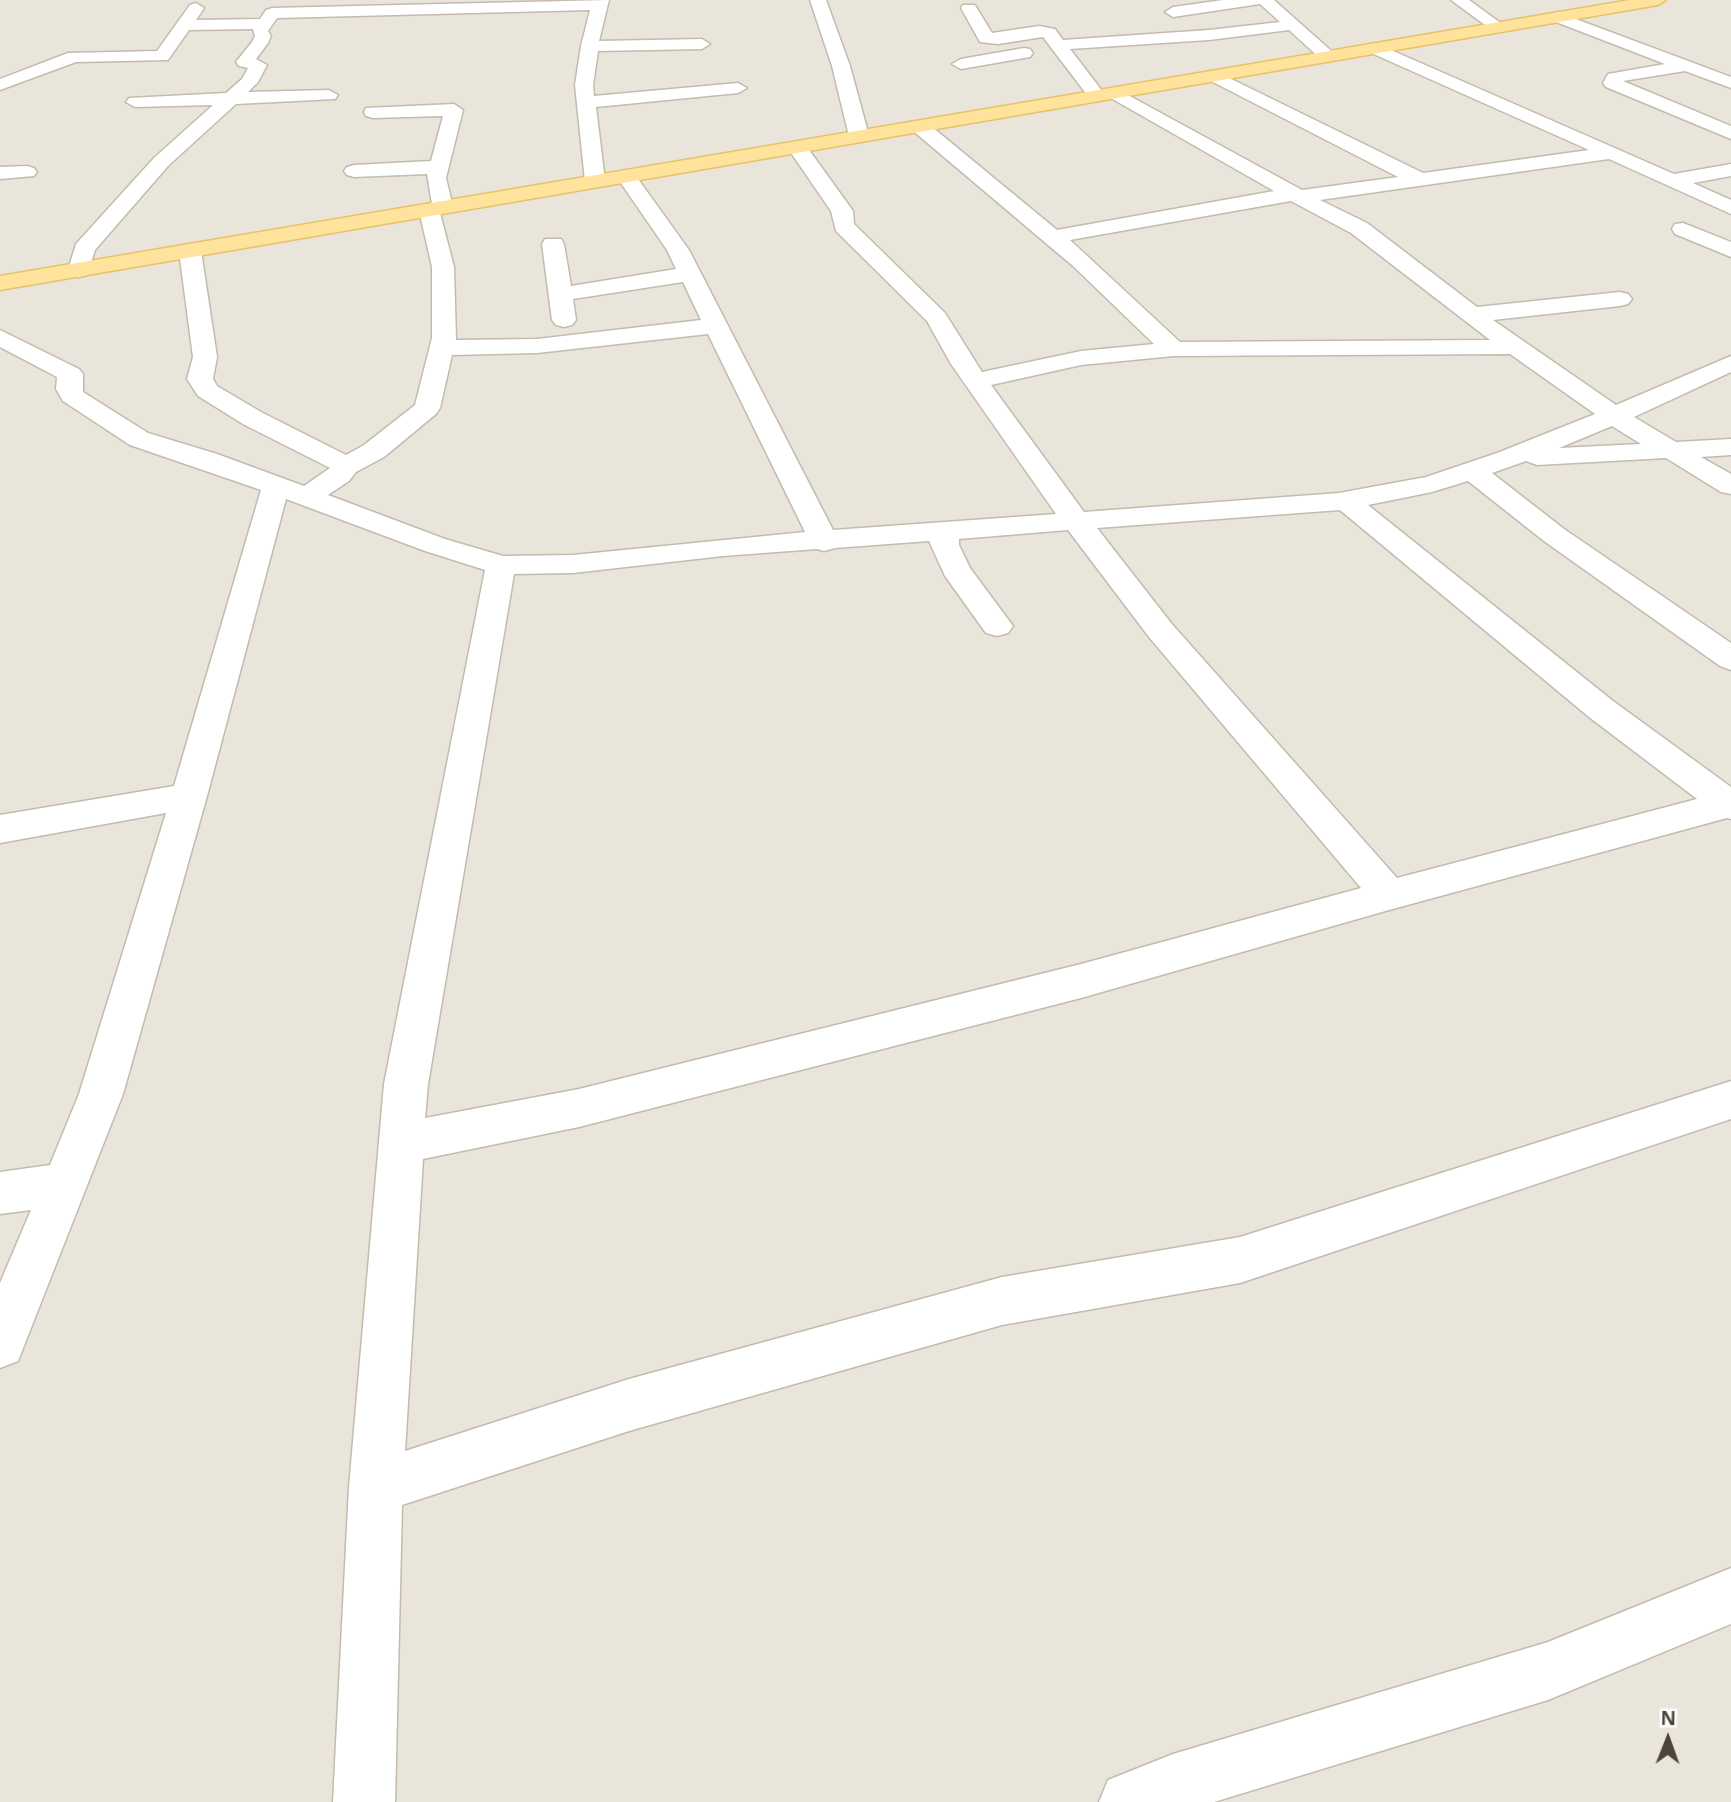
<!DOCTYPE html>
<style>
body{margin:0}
#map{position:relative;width:1731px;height:1802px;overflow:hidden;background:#f6f3ec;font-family:"Noto Sans",sans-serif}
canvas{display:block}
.north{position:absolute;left:1633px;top:1704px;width:70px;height:70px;-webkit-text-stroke:5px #fff;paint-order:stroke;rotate:1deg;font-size:19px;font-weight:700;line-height:28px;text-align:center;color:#4b4439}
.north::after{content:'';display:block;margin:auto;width:24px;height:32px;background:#4b4439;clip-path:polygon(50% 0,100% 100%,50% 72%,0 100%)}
</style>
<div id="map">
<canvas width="1731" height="1802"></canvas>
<div class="north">N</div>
</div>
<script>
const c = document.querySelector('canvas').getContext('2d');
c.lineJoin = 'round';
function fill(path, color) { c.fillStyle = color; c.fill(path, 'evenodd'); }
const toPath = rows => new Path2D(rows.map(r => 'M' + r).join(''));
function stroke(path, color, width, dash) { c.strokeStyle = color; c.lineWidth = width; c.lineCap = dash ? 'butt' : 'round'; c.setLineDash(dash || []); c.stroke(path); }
fill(toPath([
 [0,0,1731,0,1731,1802,0,1802]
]), '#eae5da');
const minor = toPath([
 [609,0,599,41,702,39,710,44,702,49,598,51,593,85,594,96,738,83,747,88,738,93,596,107,605,181,602,185,595,187,588,185,585,181,575,85,581,46,590,10,277,18,268,31,271,36,268,43,256,59,267,65,258,82,248,92,329,90,338,95,335,99,236,104,168,166,95,250,87,275,79,277,71,275,68,270,76,244,154,158,213,105,135,107,126,102,129,98,226,93,242,79,248,68,239,66,236,62,252,42,255,36,253,29,189,30,168,60,76,62,0,90,0,79,68,53,157,51,190,5,196,3,204,8,196,20,260,19,266,10,272,8,609,0],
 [810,0,826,0,850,66,869,136,866,140,859,142,849,136,832,66,810,0],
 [1223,0,1274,0,1337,56,1334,60,1322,60,1289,30,1209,40,1070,49,1106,96,1097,101,1091,100,1043,37,998,44,980,42,961,8,963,5,975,5,992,33,1039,26,1055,29,1063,40,1209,30,1280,22,1260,4,1173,17,1165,12,1173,7,1223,0],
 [1451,0,1469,0,1506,27,1504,30,1492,30,1451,0],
 [1557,12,1731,77,1731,88,1685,71,1623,81,1731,126,1731,139,1606,87,1603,83,1608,74,1665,64,1551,20,1549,17,1551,14,1557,12],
 [1375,43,1674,174,1731,164,1731,176,1693,183,1731,200,1731,214,1609,159,1320,200,1367,223,1477,307,1620,292,1628,294,1632,299,1628,304,1620,306,1493,320,1616,405,1731,356,1731,372,1634,417,1676,442,1731,439,1731,455,1701,457,1731,474,1731,494,1721,492,1666,458,1537,465,1526,461,1492,473,1564,529,1731,643,1731,670,1720,666,1544,541,1468,481,1432,492,1368,505,1613,701,1731,787,1731,819,1727,818,1389,910,1081,998,579,1127,423,1159,405,1451,629,1379,1002,1277,1240,1237,1731,1081,1731,1119,1240,1283,1002,1325,629,1431,402,1505,395,1802,333,1802,349,1487,384,1084,485,570,425,551,286,499,207,796,123,1094,18,1361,0,1368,0,1283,31,1210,0,1214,0,1172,50,1165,79,1094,166,813,0,843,0,815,174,786,261,490,130,445,63,401,56,389,57,377,0,347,0,330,79,369,83,374,83,392,148,433,217,454,304,486,330,468,243,424,198,396,187,379,193,357,179,251,182,246,190,244,198,246,201,251,217,357,213,379,217,386,261,412,346,455,364,445,415,405,432,338,432,267,419,210,422,206,432,204,427,174,354,177,347,175,344,171,347,167,354,165,431,161,443,116,373,118,366,116,364,112,366,108,454,104,463,110,446,178,453,207,450,211,440,213,454,267,456,340,537,339,701,320,683,282,573,299,576,320,572,325,564,327,556,325,552,320,542,244,545,239,561,239,564,244,571,286,676,269,667,250,616,176,619,172,626,170,633,172,689,250,833,530,1056,514,951,364,927,321,836,231,831,211,787,147,797,141,804,143,853,211,854,224,945,313,982,372,1081,351,1154,344,1073,266,912,130,910,126,912,122,926,122,1057,230,1274,191,1109,97,1106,93,1115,88,1302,190,1398,177,1209,80,1206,76,1215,71,1423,173,1589,150,1369,52,1367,48,1375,43],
 [1291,201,1351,233,1490,340,1180,342,1070,240,1291,201],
 [708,334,805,532,573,555,503,556,445,539,328,495,349,481,356,472,384,457,436,414,440,408,452,355,537,353,708,334],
 [1510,354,1595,414,1497,453,1426,477,1339,493,1084,512,991,385,1081,365,1174,356,1510,354],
 [1612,426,1641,444,1559,448,1612,426],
 [1340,510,1589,717,1697,799,1397,878,1171,623,1097,528,1340,510],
 [1068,530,1149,637,1361,888,1081,964,579,1089,425,1118,428,1084,514,574,573,573,723,556,817,549,824,551,835,548,929,541,945,576,986,633,997,636,1008,633,1013,626,970,568,959,545,959,539,1068,530],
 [1024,48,1030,49,1033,53,1030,57,961,69,952,64,961,59,1024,48],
 [27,166,34,168,37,172,34,176,0,179,0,167,27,166],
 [1683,223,1731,242,1731,257,1675,234,1672,229,1675,224,1683,223],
 [1731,1568,1731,1624,1548,1700,1214,1802,1099,1802,1108,1780,1173,1754,1548,1642,1731,1568]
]);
const major = toPath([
 [1630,0,1666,0,1658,5,0,290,0,276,1630,0]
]);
stroke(minor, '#c2bbae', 3);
stroke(major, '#e6c16a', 3);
fill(minor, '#fff');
fill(major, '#ffe39c');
</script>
